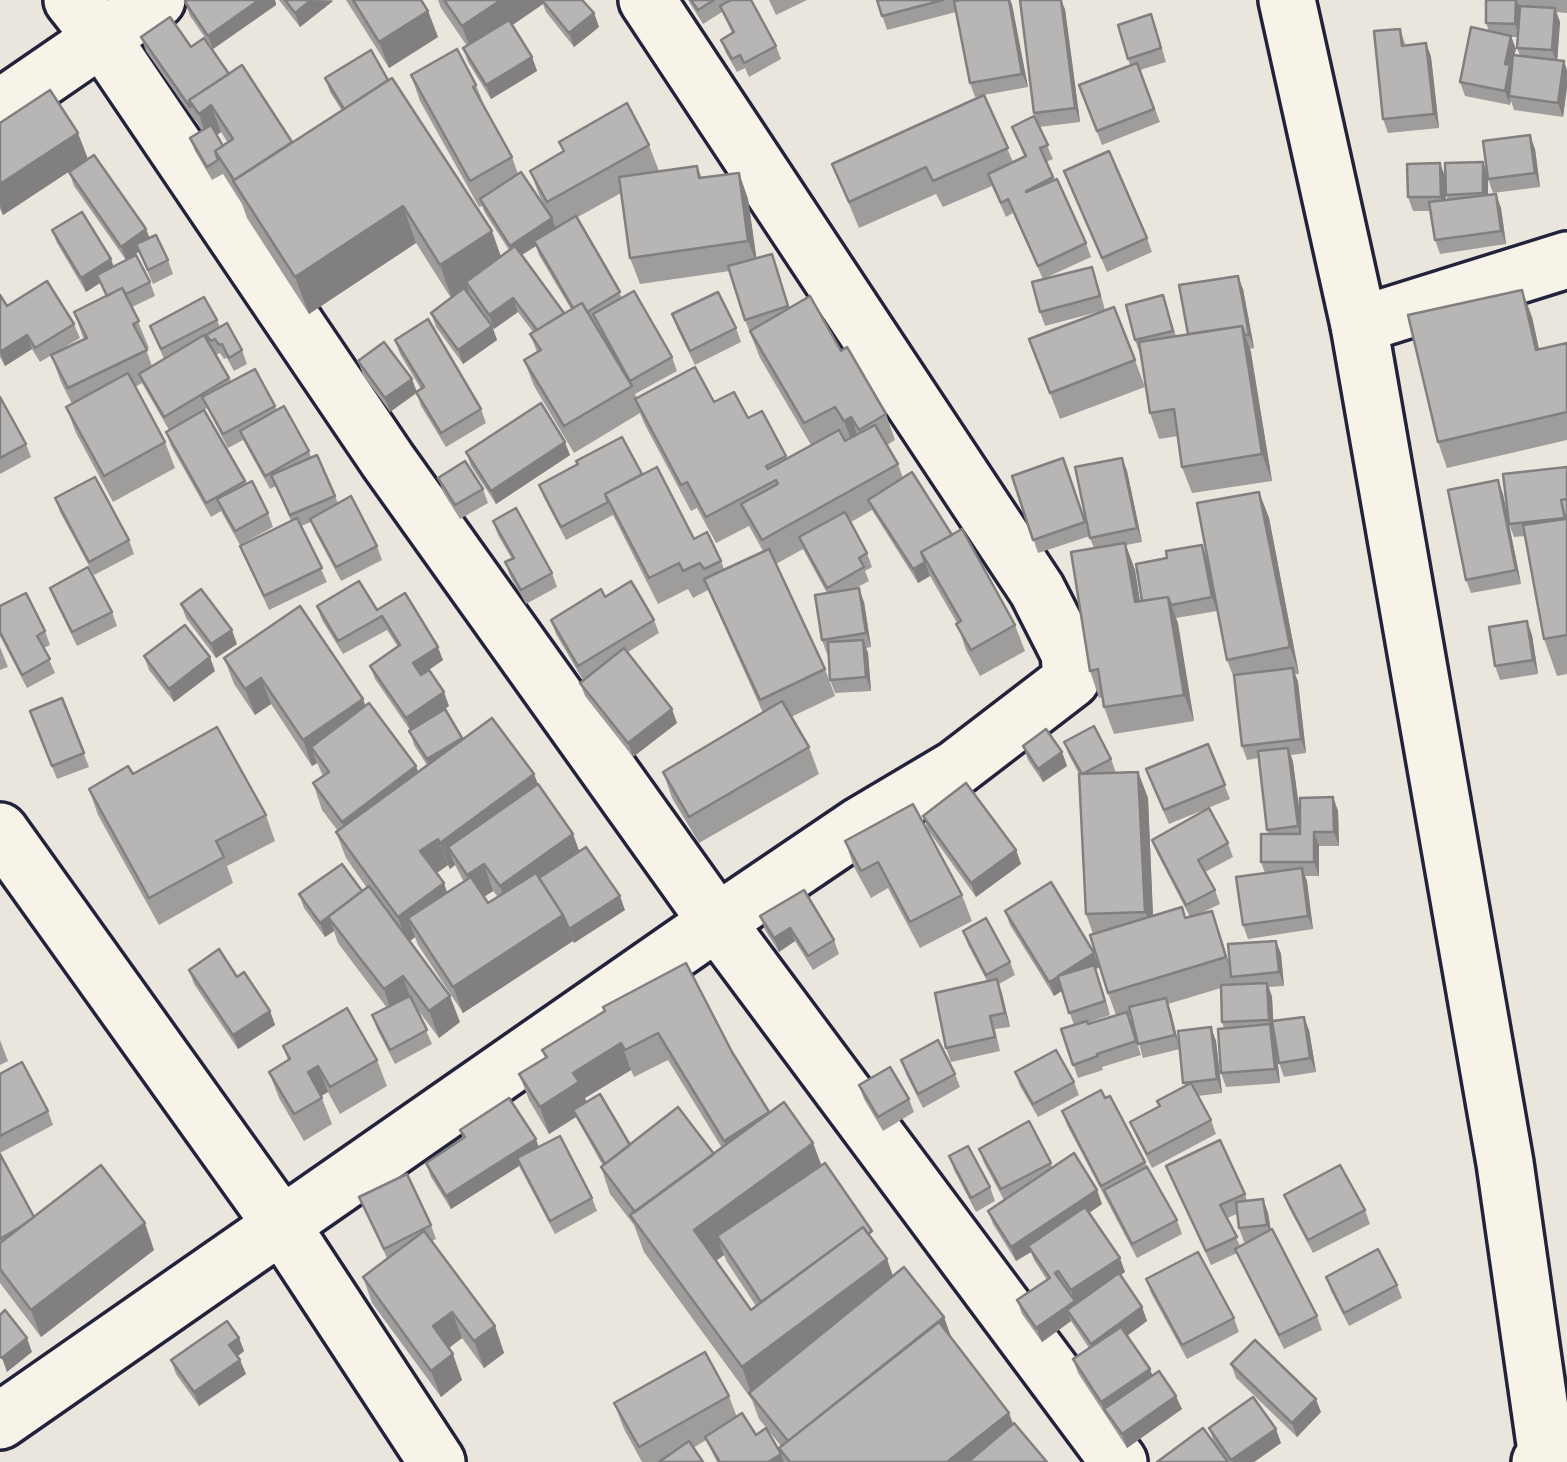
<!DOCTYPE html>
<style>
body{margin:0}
canvas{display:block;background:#eae6de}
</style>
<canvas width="1567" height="1462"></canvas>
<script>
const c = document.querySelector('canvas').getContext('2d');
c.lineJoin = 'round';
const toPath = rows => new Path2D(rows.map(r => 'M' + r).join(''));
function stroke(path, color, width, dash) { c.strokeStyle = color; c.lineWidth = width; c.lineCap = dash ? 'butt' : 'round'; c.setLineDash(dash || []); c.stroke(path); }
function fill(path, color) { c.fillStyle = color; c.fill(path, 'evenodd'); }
const street = toPath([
 [72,0,102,38,388,461,717,922,1119,1462],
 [0,108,157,0],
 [1359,325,1567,260],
 [0,831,281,1224,437,1462],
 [0,1421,717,922,859,826,955,769,1071,680,1069,653,1037,590,647,0]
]);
const secondary = toPath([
 [1287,0,1359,325,1505,1163,1547,1458]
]);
const primary = toPath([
 [1540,1462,1567,1448]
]);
stroke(street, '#22223b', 62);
stroke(secondary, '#22223b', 62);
stroke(primary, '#22223b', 62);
stroke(street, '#f7f3e8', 55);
stroke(secondary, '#f7f3e8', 55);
stroke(primary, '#f7f3e8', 55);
fill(toPath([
 [188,0,275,0,276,5,213,49,190,16,185,2],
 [279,0,332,0,333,1,300,27],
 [346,0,421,0,428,11,438,37,389,68],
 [438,0,582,0,594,13,599,27,574,47,546,12,543,4,512,25,532,57,537,71,491,99,468,62,463,48,467,46,441,8],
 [688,0,751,0,776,46,781,59,749,77,745,68,737,72,726,53,721,40,732,33,722,12,703,24],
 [769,0,807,0,776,15],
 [877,0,954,0,954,1,1010,0,1028,87,984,95,1013,162,1024,156,1012,127,1038,123,1034,113,1065,9,1080,122,1039,127,1053,159,1046,162,1086,243,1091,257,1043,279,1097,281,1105,310,1045,326,1040,312,1043,279,1013,213,1006,217,992,186,943,207,936,194,859,228,832,164,984,95,975,97,970,83,956,12,887,30],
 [1486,0,1567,0,1567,13,1556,12,1560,22,1557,60,1567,70,1567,87,1563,117,1514,110,1511,101,1510,105,1465,96,1460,82,1489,31,1486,23],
 [1511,37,1518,37,1517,48,1520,56,1514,55,1516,49],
 [1118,25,1156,28,1166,62,1140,70,1160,122,1102,145,1079,85,1130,65],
 [1400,29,1406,46,1426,43,1431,57,1439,128,1388,133,1383,119],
 [141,37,191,47,229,74,292,143,342,111,330,92,325,78,388,80,501,256,509,250,485,213,482,206,479,207,420,101,411,75,476,85,486,110,512,157,518,174,546,209,540,197,530,171,563,152,559,142,649,145,659,171,697,166,702,178,739,173,748,199,756,258,777,267,789,308,841,351,886,414,895,440,887,445,898,464,903,478,952,535,1015,625,1025,651,980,676,966,650,957,623,930,576,918,583,872,510,851,522,867,553,872,567,865,571,869,581,854,589,864,602,871,647,866,648,868,653,871,691,835,693,830,680,828,653,827,654,822,640,827,593,803,549,776,564,825,669,835,696,791,717,809,747,819,774,699,843,672,798,663,772,763,713,708,590,693,598,688,589,658,604,613,515,566,540,544,498,539,485,642,474,694,539,721,561,724,569,763,551,749,526,716,543,697,508,691,511,645,425,640,413,574,453,534,386,524,360,537,352,530,334,533,332,518,312,494,329,492,326,497,340,463,364,436,327,431,313,451,298,416,243,309,314,247,218,242,204,223,174,212,180,195,151,190,138,202,131,196,120,195,121,146,51],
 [221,132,228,143,223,146,217,135],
 [621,193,630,258,640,284,730,271,745,320,760,358,811,445,787,458,762,411,748,418,714,402,637,398,635,394,677,371,672,357,622,298,576,218],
 [536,246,539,255,571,309,564,313,522,255],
 [0,123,88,159,146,229,150,238,168,260,173,274,153,284,139,252,129,259,150,282,155,296,132,307,149,348,146,349,152,366,164,359,150,326,217,320,220,327,242,350,247,364,234,371,227,358,224,359,220,353,216,355,231,381,275,406,277,410,309,451,311,457,317,455,338,503,377,546,382,560,341,581,315,532,311,522,301,526,327,582,269,610,240,546,291,521,276,486,270,489,243,440,228,448,207,408,192,417,245,481,268,513,273,527,240,545,221,511,211,517,171,446,166,432,169,430,142,383,135,387,165,442,175,468,113,502,76,433,66,407,72,404,61,382,51,355,84,340,74,312,106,296,100,283,86,292,57,243,52,230,113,267,126,260,74,186,69,172,76,167,3,215,0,209],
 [1535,149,1540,187,1493,193,1488,179,1488,195,1501,208,1506,244,1440,254,1435,240,1431,211,1413,211,1408,197,1440,163,1445,177,1446,200,1448,200,1446,195,1483,162,1487,174],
 [1064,171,1147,238,1152,252,1107,272],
 [1243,289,1254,348,1250,349,1272,481,1192,493,1182,467,1178,436,1159,439,1150,413,1140,354,1135,340,1163,295,1176,336,1188,334],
 [0,295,7,306,74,324,80,338,40,362,32,349,5,366,0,357],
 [672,314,736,328,741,342,695,365,677,328],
 [1532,317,1539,349,1567,343,1567,440,1447,468,1438,442],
 [1029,339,1135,360,1145,387,1060,419],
 [395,340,481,409,486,423,446,447,421,406,417,393,390,412,363,375,358,361,417,392,421,389,400,354],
 [0,397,26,444,31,457,0,474],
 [466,452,570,455,496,504,471,466],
 [1063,458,1090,536,1038,553,1012,476],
 [1122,458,1127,471,1142,542,1126,545,1135,570,1140,601,1142,601,1167,558,1202,545,1207,559,1217,611,1176,618,1194,721,1114,734,1104,707,1103,697,1099,698,1090,671,1094,548,1090,538],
 [1567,467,1567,674,1557,676,1544,639,1525,536,1514,537,1509,524],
 [438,478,483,489,488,503,460,519,443,492],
 [1498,480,1503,494,1521,584,1471,593,1466,580],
 [1259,492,1269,518,1299,674,1295,674,1298,682,1306,753,1291,755,1293,762,1300,813,1333,797,1338,811,1339,846,1319,846,1319,876,1305,876,1313,929,1248,939,1243,925,1265,873,1261,862,1268,834,1259,758,1247,760,1242,746,1235,681,1227,660],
 [55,498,129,540,134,554,94,575,60,512],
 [493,521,552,573,557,587,526,604,510,576,505,562,512,559,498,535],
 [50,588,112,612,117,626,77,646,55,601],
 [605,597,654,620,659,633,628,652,677,723,633,757,585,696,580,683,589,675,583,680,556,634,551,620],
 [181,604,237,644,216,658,186,618],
 [0,606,45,631,50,645,44,648,55,673,27,688,0,636],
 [317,606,377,610,443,660,429,670,449,706,444,709,463,739,534,774,538,784,579,851,625,910,574,943,573,941,463,1013,418,945,415,937,410,941,460,1022,439,1038,415,1006,432,1044,395,1064,377,1029,372,1015,387,1008,338,943,334,931,325,937,304,908,299,894,362,891,367,888,346,858,336,832,338,831,322,810,313,783,323,776,317,763,312,766,271,704,255,715,234,684,224,658,366,706,416,766,418,772,427,765,414,745,410,730,375,679,370,666,398,647,387,630,343,654,322,620],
 [448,865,450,869,455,865,464,882,447,893,436,873],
 [493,891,498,897,488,903,484,897],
 [1527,621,1532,635,1538,674,1500,680,1495,666],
 [0,647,8,667,0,670],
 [144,656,215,671,174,702,149,670],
 [62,698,89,767,57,779,30,711],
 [1064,742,1111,759,1116,773,1138,772,1148,798,1153,916,1186,918,1190,917,1157,853,1152,840,1228,843,1233,857,1205,872,1215,890,1220,904,1199,914,1221,937,1230,967,1276,941,1281,954,1284,986,1269,987,1272,997,1273,1020,1309,1030,1316,1072,1284,1077,1279,1063,1275,1042,1280,1083,1226,1087,1221,1073,1224,1028,1222,1022,1221,988,1168,1004,1179,1047,1211,1027,1216,1041,1222,1093,1198,1096,1211,1120,1216,1134,1152,1168,1136,1136,1130,1122,1159,1106,1185,1086,1180,1049,1143,1058,1131,1015,1128,1016,1141,1055,1102,1067,1103,1070,1078,1078,1061,1029,1074,1025,1062,991,1054,996,1010,925,1005,911,1094,953,1099,967,1096,969,1110,1015,1087,1023,1088,1024,1116,1015,1108,993,1093,934,1086,914,1079,774,1069,755],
 [1208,744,1230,799,1169,824,1151,783],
 [1023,746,1062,752,1067,766,1043,782,1028,760],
 [133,774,266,815,275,841,227,866,233,883,159,925,98,815,89,789],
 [923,816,1016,850,1021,864,976,897,928,830],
 [845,841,962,895,972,921,920,948,888,888,871,898,854,867],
 [760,916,834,940,839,954,813,970,795,941,779,952,765,930],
 [963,931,1010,962,1015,975,999,984,1010,1027,995,1029,1000,1051,951,1062,946,1048,987,981,968,945],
 [189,970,237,977,270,1011,275,1025,238,1049,194,984],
 [604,1012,732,1052,769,1112,813,1143,821,1165,878,1247,893,1276,944,1317,952,1340,1013,1424,1047,1462,717,1462,706,1440,693,1448,703,1462,642,1462,624,1429,614,1403,729,1396,737,1417,756,1435,780,1450,781,1446,759,1419,752,1400,644,1252,634,1225,610,1194,601,1167,603,1166,576,1117,549,1134,529,1100,519,1074,545,1058,542,1050],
 [668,1060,722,1148,713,1154,630,1145,586,1102,585,1098,631,1070,634,1077],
 [724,1255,727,1262,756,1306,751,1310,716,1261],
 [0,1040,8,1061,0,1065],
 [283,1046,377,1060,387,1086,340,1114,328,1092,321,1096,332,1124,304,1141,279,1098,269,1072,288,1060],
 [901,1060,955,1074,960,1087,923,1108,906,1074],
 [1015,1072,1074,1082,1079,1095,1038,1117,1020,1086],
 [0,1074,48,1111,53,1125,0,1153],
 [859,1085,909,1099,914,1112,883,1131,864,1099],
 [1062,1111,1145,1162,1177,1220,1182,1234,1137,1258,1067,1125],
 [460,1130,539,1147,592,1198,597,1211,555,1234,519,1166,451,1209,431,1177,426,1163,463,1139],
 [979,1149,1051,1163,1052,1168,1097,1190,1102,1204,1089,1213,1125,1272,1120,1275,1142,1307,1147,1321,1127,1336,1150,1369,1152,1375,1182,1409,1127,1448,1078,1373,1073,1359,1089,1348,1071,1321,1042,1342,1022,1314,1017,1300,1047,1280,1034,1260,1031,1252,1016,1261,993,1224,988,1211,1004,1200,984,1163],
 [0,1154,34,1217,154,1250,41,1337,0,1283],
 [949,1156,990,1187,995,1201,976,1212,954,1170],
 [1166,1166,1245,1194,1247,1201,1263,1199,1268,1213,1271,1230,1317,1316,1322,1330,1284,1349,1237,1253,1211,1265],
 [1237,1214,1239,1228,1244,1242,1248,1242,1240,1246,1227,1218],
 [1284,1195,1365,1210,1370,1224,1313,1253,1289,1208],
 [359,1197,431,1225,436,1239,432,1241,495,1326,504,1353,484,1368,462,1338,449,1348,462,1380,441,1397,372,1303,363,1277,387,1258],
 [1326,1277,1397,1285,1402,1298,1349,1326,1331,1291],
 [1146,1279,1234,1318,1239,1332,1187,1359,1151,1293],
 [239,1338,244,1351,238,1356,246,1374,199,1406,176,1374,171,1360],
 [1231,1364,1321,1412,1297,1437,1236,1378],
 [1209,1428,1281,1443,1254,1462,1157,1462,1214,1442]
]), '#9e9d9c');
fill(toPath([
 [259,0,275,0,276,5,213,49,208,36],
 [311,0,333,1,300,27,295,13],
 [501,0,542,0,543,4,472,53,462,26],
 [1009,0,1010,0,1012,4,1028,87,1022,74],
 [1061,0,1065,9,1080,122,1075,108],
 [1516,0,1522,11,1520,37,1515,24],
 [1555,8,1560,22,1557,64,1552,50],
 [428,11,438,37,389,68,379,42],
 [594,13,599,27,574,47,569,33],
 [1511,36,1516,49,1511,69,1509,96,1510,105,1505,91,1505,64],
 [1426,43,1431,57,1439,128,1434,114],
 [532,57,537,71,491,99,486,85],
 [1564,61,1567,70,1567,87,1563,117,1558,103],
 [237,91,212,108,221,132,208,141,199,114,193,105],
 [78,133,88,159,3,215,0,205,0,184],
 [1530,135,1535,149,1540,187,1535,173],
 [1483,162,1488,176,1488,207,1483,193],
 [1440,163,1445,177,1446,210,1441,197],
 [739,173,748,199,758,268,748,241],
 [1496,194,1501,208,1506,244,1501,231],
 [403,206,416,243,309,314,295,277],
 [552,218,557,232,534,241,536,246,515,259,510,246],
 [146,229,151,243,126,260,121,247],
 [492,231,505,268,466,282,469,292,453,302,440,265],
 [111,259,116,273,97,275,100,283,86,292,81,278],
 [1238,276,1243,289,1254,348,1249,335],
 [1522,290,1532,317,1545,377,1536,350],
 [513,298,518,312,494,329,489,315],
 [492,326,497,340,463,364,458,350],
 [1242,326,1251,352,1272,481,1262,454],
 [27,335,32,349,5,366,0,352],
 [412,379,417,392,390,412,385,398],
 [851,417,860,443,854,447,844,421],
 [565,442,570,455,496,504,491,491],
 [1122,458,1127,471,1142,542,1137,528],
 [1498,480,1503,494,1521,584,1516,570],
 [1259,492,1269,518,1299,674,1290,647],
 [1125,543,1135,570,1144,628,1135,602],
 [1202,545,1207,559,1217,611,1212,597],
 [925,562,930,576,918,583,913,569],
 [859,588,864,602,871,647,866,633],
 [1168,597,1178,623,1194,721,1184,695],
 [1527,621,1532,635,1538,674,1533,660],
 [232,630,237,644,216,658,211,644],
 [863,640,868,653,871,691,866,677],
 [438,647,443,660,418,677,413,663],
 [210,657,215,671,174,702,169,689],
 [1293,668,1298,682,1306,753,1301,739],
 [261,678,271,704,255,715,245,689],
 [444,692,449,706,411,732,406,718],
 [363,699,373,725,311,747,317,763,312,766,303,740],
 [672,709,677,723,633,757,628,743],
 [462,738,432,773,427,759],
 [1288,748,1293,762,1303,840,1298,826],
 [1062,752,1067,766,1043,782,1038,769],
 [416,766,425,793,352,848,342,822],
 [1138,772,1148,798,1154,939,1145,912],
 [534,774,543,800,448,847,455,865,450,869,440,843],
 [1333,797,1338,811,1339,846,1334,832],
 [1314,832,1319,846,1319,876,1314,862],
 [573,834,583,861,510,913,500,886],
 [438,839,448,865,430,878,420,851],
 [1016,850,1021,864,976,897,971,883],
 [484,864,493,891,477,901,467,875],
 [1302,868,1307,881,1313,929,1308,916],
 [444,883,453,910,408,918,415,937,407,943,398,917],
 [620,896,625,910,574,943,569,929],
 [1212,911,1221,937,1235,984,1226,957],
 [563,915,573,941,463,1013,453,987],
 [329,917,334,931,325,937,320,923],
 [790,928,795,941,779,952,774,938],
 [1276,941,1281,954,1284,986,1279,972],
 [1094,953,1099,967,1096,969,1110,1015,1105,1001,1058,976],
 [403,976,412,1003,393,1016,384,989],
 [1058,977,1063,990,1054,996,1049,982],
 [997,979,1002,993,1010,1027,1005,1013],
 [1267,983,1272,997,1274,1034,1269,1020],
 [450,996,460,1022,439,1038,429,1011],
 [1166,998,1171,1012,1180,1049,1175,1035],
 [270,1011,275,1025,238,1049,233,1035],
 [1304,1017,1309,1030,1316,1072,1310,1058],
 [1270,1024,1275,1038,1280,1083,1275,1069],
 [1211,1027,1216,1041,1222,1093,1217,1079],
 [621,1043,631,1070,585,1098,589,1109,573,1110,576,1117,549,1134,540,1107,573,1073],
 [318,1066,328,1092,318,1098,308,1072],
 [770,1113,734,1167,724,1141],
 [536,1139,541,1153,517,1158,519,1166,451,1209,446,1196],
 [813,1143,827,1180,717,1236,724,1255,707,1267,694,1230],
 [1097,1190,1102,1204,1032,1251,1028,1246,1031,1252,1016,1261,1011,1247],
 [1263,1199,1268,1213,1272,1239,1267,1225],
 [145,1223,154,1250,41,1337,31,1310],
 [1120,1258,1125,1272,1067,1310,1071,1321,1042,1342,1036,1328,1075,1302,1071,1290],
 [887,1259,900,1296,752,1396,742,1367],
 [1142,1307,1147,1321,1096,1358,1091,1344],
 [452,1312,462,1338,442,1353,433,1326],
 [944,1317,953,1343,796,1462],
 [495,1326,504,1353,484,1368,474,1341],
 [27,1338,32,1352,7,1372,2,1358],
 [239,1338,244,1351,234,1359,229,1345],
 [453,1354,462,1380,441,1397,431,1371],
 [240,1360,246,1374,199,1406,194,1392],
 [1150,1369,1155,1383,1104,1409,1106,1415,1101,1402],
 [1176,1396,1182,1409,1127,1448,1122,1434],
 [1316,1399,1321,1412,1297,1437,1292,1423],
 [1009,1413,1023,1450,1008,1462,947,1462],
 [1276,1429,1281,1443,1254,1462,1232,1462,1231,1460],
 [781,1454,784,1462,768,1462]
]), '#817f7f');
const building = toPath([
 [188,0,259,0,208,36,185,2,188,0],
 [285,0,311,0,295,13,285,0],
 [353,0,421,0,428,11,379,42,353,0],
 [444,0,501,0,462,26,444,0],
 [542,0,582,0,594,13,569,33,542,0],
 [691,0,714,0,698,10,691,0],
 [731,0,751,0,776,46,744,63,740,55,732,59,721,40,734,32,720,6,731,0],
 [877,0,943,0,882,16,877,0],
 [961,0,1009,0,1022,74,970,83,954,1,961,0],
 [1020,0,1061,0,1075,108,1034,113,1020,0],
 [1486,0,1516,0,1515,24,1486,23,1486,0],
 [1520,6,1555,8,1552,50,1517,48,1520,6],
 [1151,14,1161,48,1128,59,1118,25,1151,14],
 [170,17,191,47,204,38,229,74,189,100,191,106,190,107,141,37,170,17],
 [509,20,532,57,486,85,463,48,509,20],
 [1471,27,1511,36,1505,64,1510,65,1505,91,1460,82,1471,27],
 [1400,29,1402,46,1426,43,1434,114,1383,119,1374,31,1400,29],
 [457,49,476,85,473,87,512,157,470,181,411,75,457,49],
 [371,50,388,80,344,109,325,78,371,50],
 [1513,55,1564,61,1558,103,1509,96,1513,55],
 [1137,63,1154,109,1097,131,1079,85,1137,63],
 [242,65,292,142,234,180,215,151,233,139,211,105,199,114,189,100,242,65],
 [392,78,492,231,440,265,403,206,295,277,233,181,392,78],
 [50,90,78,133,0,184,0,123,50,90],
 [984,95,1008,148,933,181,926,167,849,202,832,164,984,95],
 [627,103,649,145,547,202,530,171,564,151,559,142,627,103],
 [1034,116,1048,145,1040,148,1053,177,1026,191,1026,192,1057,179,1086,243,1038,266,1008,199,1001,203,988,174,1026,156,1012,127,1034,116],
 [211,125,223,146,215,151,218,160,207,167,190,138,211,125],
 [1530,135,1535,173,1488,179,1483,141,1530,135],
 [1109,151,1147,238,1102,258,1064,171,1109,151],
 [94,155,146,229,121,247,69,172,94,155],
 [1483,162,1483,193,1446,195,1445,163,1483,162],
 [1440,163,1441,197,1408,197,1407,164,1440,163],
 [697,166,699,178,739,173,748,241,630,258,619,177,697,166],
 [521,172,552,218,510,246,480,199,521,172],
 [1496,194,1501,231,1435,240,1429,202,1496,194],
 [82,212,111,259,81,278,52,230,82,212],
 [576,216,620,292,587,312,582,303,573,308,534,241,576,216],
 [156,235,168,260,148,270,136,244,156,235],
 [515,246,564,313,537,330,513,298,489,315,466,282,515,246],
 [772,254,788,306,745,320,728,266,772,254],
 [136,255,150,282,126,294,122,288,107,296,97,275,136,255],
 [1092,267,1100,296,1040,312,1032,282,1092,267],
 [1238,276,1249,335,1245,335,1242,326,1188,334,1179,285,1238,276],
 [47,281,74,324,35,348,27,335,0,352,0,295,7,306,47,281],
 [122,288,139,321,133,324,147,350,68,388,51,355,87,338,74,312,122,288],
 [464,288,492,326,458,350,431,313,464,288],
 [1522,290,1536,350,1567,343,1567,412,1438,442,1408,315,1522,290],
 [634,291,672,357,630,381,593,314,634,291],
 [718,292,736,328,690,351,672,314,718,292],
 [1163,295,1173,331,1135,340,1126,305,1163,295],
 [810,296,841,351,847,347,886,414,859,430,851,417,844,421,835,407,804,423,750,331,810,296],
 [204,297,217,320,161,349,150,326,204,297],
 [582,303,632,386,564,426,524,360,541,350,530,334,582,303],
 [1114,307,1135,360,1050,393,1029,339,1114,307],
 [428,319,481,409,441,433,416,392,424,387,395,340,428,319],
 [227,323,242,350,229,358,222,344,219,345,215,339,211,341,206,335,227,323],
 [1242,326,1262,454,1182,467,1174,409,1150,413,1139,342,1242,326],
 [204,335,229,378,164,417,139,374,204,335],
 [384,342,412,379,385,398,358,361,384,342],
 [695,367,714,402,734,392,748,418,762,411,786,456,766,466,768,469,839,430,845,441,875,425,898,464,762,540,741,504,778,484,776,480,706,517,687,482,681,485,635,399,695,367],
 [255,369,275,406,223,434,202,397,255,369],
 [128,373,165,442,104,476,66,407,128,373],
 [0,397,26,444,0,458,0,397],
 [541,403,565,442,491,491,466,452,541,403],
 [284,406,309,451,265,476,240,431,284,406],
 [204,410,245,481,206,503,166,432,204,410],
 [622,437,642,474,605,494,608,502,561,527,539,485,578,464,576,461,622,437],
 [317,455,335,496,290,515,271,475,317,455],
 [1063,458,1085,522,1033,540,1012,476,1063,458],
 [1122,458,1137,528,1090,538,1075,467,1122,458],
 [465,461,483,489,455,505,438,478,465,461],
 [657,467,694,539,707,532,721,561,704,569,700,563,683,571,679,563,649,578,605,494,657,467],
 [1567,467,1567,499,1561,500,1565,518,1509,524,1503,474,1567,467],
 [912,472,952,535,921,552,925,562,913,569,868,500,912,472],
 [95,477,129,540,89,562,55,498,95,477],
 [1498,480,1516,570,1466,580,1448,490,1498,480],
 [252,481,268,513,235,531,217,499,252,481],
 [1259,492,1290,647,1227,660,1197,503,1259,492],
 [351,496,377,546,336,567,310,519,351,496],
 [1567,499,1567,635,1544,639,1523,525,1565,519,1561,500,1567,499],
 [516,508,552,573,521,590,505,562,514,558,493,521,516,508],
 [845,512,867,553,859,558,864,567,827,588,799,537,845,512],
 [297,518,322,568,264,596,240,546,297,518],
 [962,529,1015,625,971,650,956,624,961,621,921,552,962,529],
 [1125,543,1135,602,1168,597,1184,695,1104,707,1098,669,1090,671,1071,552,1125,543],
 [1202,545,1212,597,1171,605,1168,597,1142,601,1136,564,1167,558,1166,551,1202,545],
 [769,549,825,669,760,700,704,579,769,549],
 [88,567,112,612,72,632,50,588,88,567],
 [359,581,377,610,405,593,438,647,413,663,421,675,429,670,444,692,406,718,370,666,400,645,382,616,338,641,317,606,359,581],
 [631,581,654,620,578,666,551,620,601,589,605,597,631,581],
 [859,588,866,633,822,640,815,595,859,588],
 [201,589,232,630,211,644,181,604,201,589],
 [26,593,45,631,37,636,50,659,22,675,0,632,0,606,26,593],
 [300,606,363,699,303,740,261,678,245,689,224,658,300,606],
 [1527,621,1533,660,1495,666,1489,627,1527,621],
 [185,625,210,657,169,689,144,656,185,625],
 [863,640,866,677,830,680,828,642,863,640],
 [624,648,672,709,628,743,580,683,624,648],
 [1293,668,1301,739,1242,746,1234,675,1293,668],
 [62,698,84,753,52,766,30,711,62,698],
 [782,701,809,747,689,817,663,772,782,701],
 [369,703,416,766,342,822,313,783,329,772,311,747,369,703],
 [445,709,462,738,427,759,409,731,445,709],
 [492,718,534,774,440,843,438,839,420,851,444,883,398,917,336,832,492,718],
 [1094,726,1111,759,1082,774,1064,742,1094,726],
 [217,727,266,815,216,841,224,857,149,898,89,789,128,766,133,774,217,727],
 [1046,729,1062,752,1038,769,1023,746,1046,729],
 [1208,744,1225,785,1164,810,1146,769,1208,744],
 [1288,748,1298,826,1267,830,1258,751,1288,748],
 [1138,772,1145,912,1086,914,1079,774,1138,772],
 [966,783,1016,850,971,883,923,816,966,783],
 [538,784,573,834,500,886,484,864,467,875,448,847,538,784],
 [1333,797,1334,832,1314,832,1314,862,1261,862,1261,834,1300,834,1300,798,1333,797],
 [913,804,962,895,910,922,878,862,861,871,845,841,913,804],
 [1209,808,1228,843,1198,860,1215,890,1186,905,1152,840,1209,808],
 [586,847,620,896,569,929,563,915,539,878,586,847],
 [342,864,362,891,320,923,299,894,342,864],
 [1302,868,1308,916,1243,925,1236,877,1302,868],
 [536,873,563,915,453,987,408,918,471,877,488,903,536,873],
 [1051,882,1094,953,1058,976,1094,965,1105,1001,1069,1013,1058,977,1049,982,1005,911,1051,882],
 [369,886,450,996,429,1011,403,976,384,989,328,917,369,886],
 [804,890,834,940,808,956,790,928,774,938,760,916,804,890],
 [1182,907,1185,918,1212,911,1226,957,1108,993,1090,935,1182,907],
 [986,918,1010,962,986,975,963,931,986,918],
 [1276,941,1279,972,1231,977,1228,944,1276,941],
 [219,949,237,977,244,972,270,1011,233,1035,189,970,219,949],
 [686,963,732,1052,769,1112,724,1141,658,1033,625,1050,621,1043,573,1073,579,1082,540,1107,519,1074,547,1057,542,1050,605,1011,603,1007,686,963],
 [997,979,1005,1013,990,1016,995,1037,946,1048,935,993,997,979],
 [1267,983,1269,1020,1222,1022,1221,985,1267,983],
 [410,996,427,1030,390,1050,372,1015,410,996],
 [1166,998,1175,1035,1138,1044,1129,1007,1166,998],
 [347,1008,377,1060,330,1087,318,1066,308,1072,322,1098,294,1114,269,1072,290,1059,283,1046,347,1008],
 [1127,1012,1136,1041,1097,1054,1098,1056,1073,1065,1061,1029,1087,1021,1088,1024,1127,1012],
 [1304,1017,1310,1058,1279,1063,1272,1021,1304,1017],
 [1270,1024,1275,1069,1221,1073,1218,1029,1270,1024],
 [1211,1027,1217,1079,1183,1083,1178,1031,1211,1027],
 [938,1040,955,1074,918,1094,901,1060,938,1040],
 [1056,1050,1074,1082,1033,1104,1015,1072,1056,1050],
 [22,1062,48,1111,0,1136,0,1074,22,1062],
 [890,1067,909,1099,878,1117,859,1085,890,1067],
 [1191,1083,1211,1120,1147,1154,1130,1122,1160,1106,1157,1101,1191,1083],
 [1101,1090,1105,1098,1110,1096,1145,1162,1101,1186,1062,1111,1101,1090],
 [600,1094,630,1145,605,1164,573,1110,600,1094],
 [509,1098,536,1139,446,1196,426,1163,465,1137,460,1130,509,1098],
 [784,1102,813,1143,694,1230,751,1310,863,1227,887,1259,742,1367,630,1215,784,1102],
 [678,1107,714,1154,635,1212,601,1167,678,1107],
 [1029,1121,1051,1163,1001,1189,979,1149,1029,1121],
 [560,1136,592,1198,550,1221,517,1158,560,1136],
 [1220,1140,1245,1194,1220,1205,1237,1237,1206,1251,1166,1166,1220,1140],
 [968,1146,990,1187,971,1198,949,1156,968,1146],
 [1074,1153,1097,1190,1011,1247,988,1211,1074,1153],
 [0,1154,34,1217,17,1229,0,1239,0,1154],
 [825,1163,872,1231,868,1234,863,1227,761,1302,717,1236,825,1163],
 [101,1165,145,1223,31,1310,0,1269,0,1243,101,1165],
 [1340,1165,1365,1210,1308,1240,1284,1195,1340,1165],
 [1147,1167,1177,1220,1132,1244,1104,1190,1147,1167],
 [407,1174,431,1225,384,1249,359,1197,407,1174],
 [1263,1199,1267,1225,1239,1228,1236,1202,1263,1199],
 [1085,1207,1120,1258,1071,1290,1058,1271,1055,1273,1075,1301,1036,1328,1017,1300,1050,1278,1028,1246,1085,1207],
 [1272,1229,1317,1316,1279,1335,1235,1249,1272,1229],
 [424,1231,495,1326,474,1341,452,1312,433,1326,453,1354,431,1371,363,1277,424,1231],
 [1378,1249,1397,1285,1344,1313,1326,1277,1378,1249],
 [1198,1252,1234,1318,1182,1345,1146,1279,1198,1252],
 [904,1267,944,1317,788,1441,749,1393,904,1267],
 [1119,1273,1142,1307,1091,1344,1067,1310,1119,1273],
 [5,1310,27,1338,2,1358,0,1356,0,1315,5,1310],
 [227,1321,239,1338,229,1345,240,1360,194,1392,171,1360,227,1321],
 [939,1322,1009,1413,947,1462,790,1462,779,1448,939,1322],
 [1121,1327,1150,1369,1101,1402,1073,1359,1121,1327],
 [1255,1340,1316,1399,1292,1423,1231,1364,1255,1340],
 [705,1352,729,1396,639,1447,614,1403,705,1352],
 [1159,1371,1176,1396,1122,1434,1104,1409,1159,1371],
 [1253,1397,1276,1429,1231,1460,1209,1428,1253,1397],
 [742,1413,756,1435,766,1428,781,1454,768,1462,720,1462,705,1437,742,1413],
 [1014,1423,1047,1462,968,1462,1014,1423],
 [1203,1428,1228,1462,1157,1462,1203,1428],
 [689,1441,703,1462,659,1462,689,1441]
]);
fill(building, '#b8b6b5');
stroke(building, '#817f7f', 2.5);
</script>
